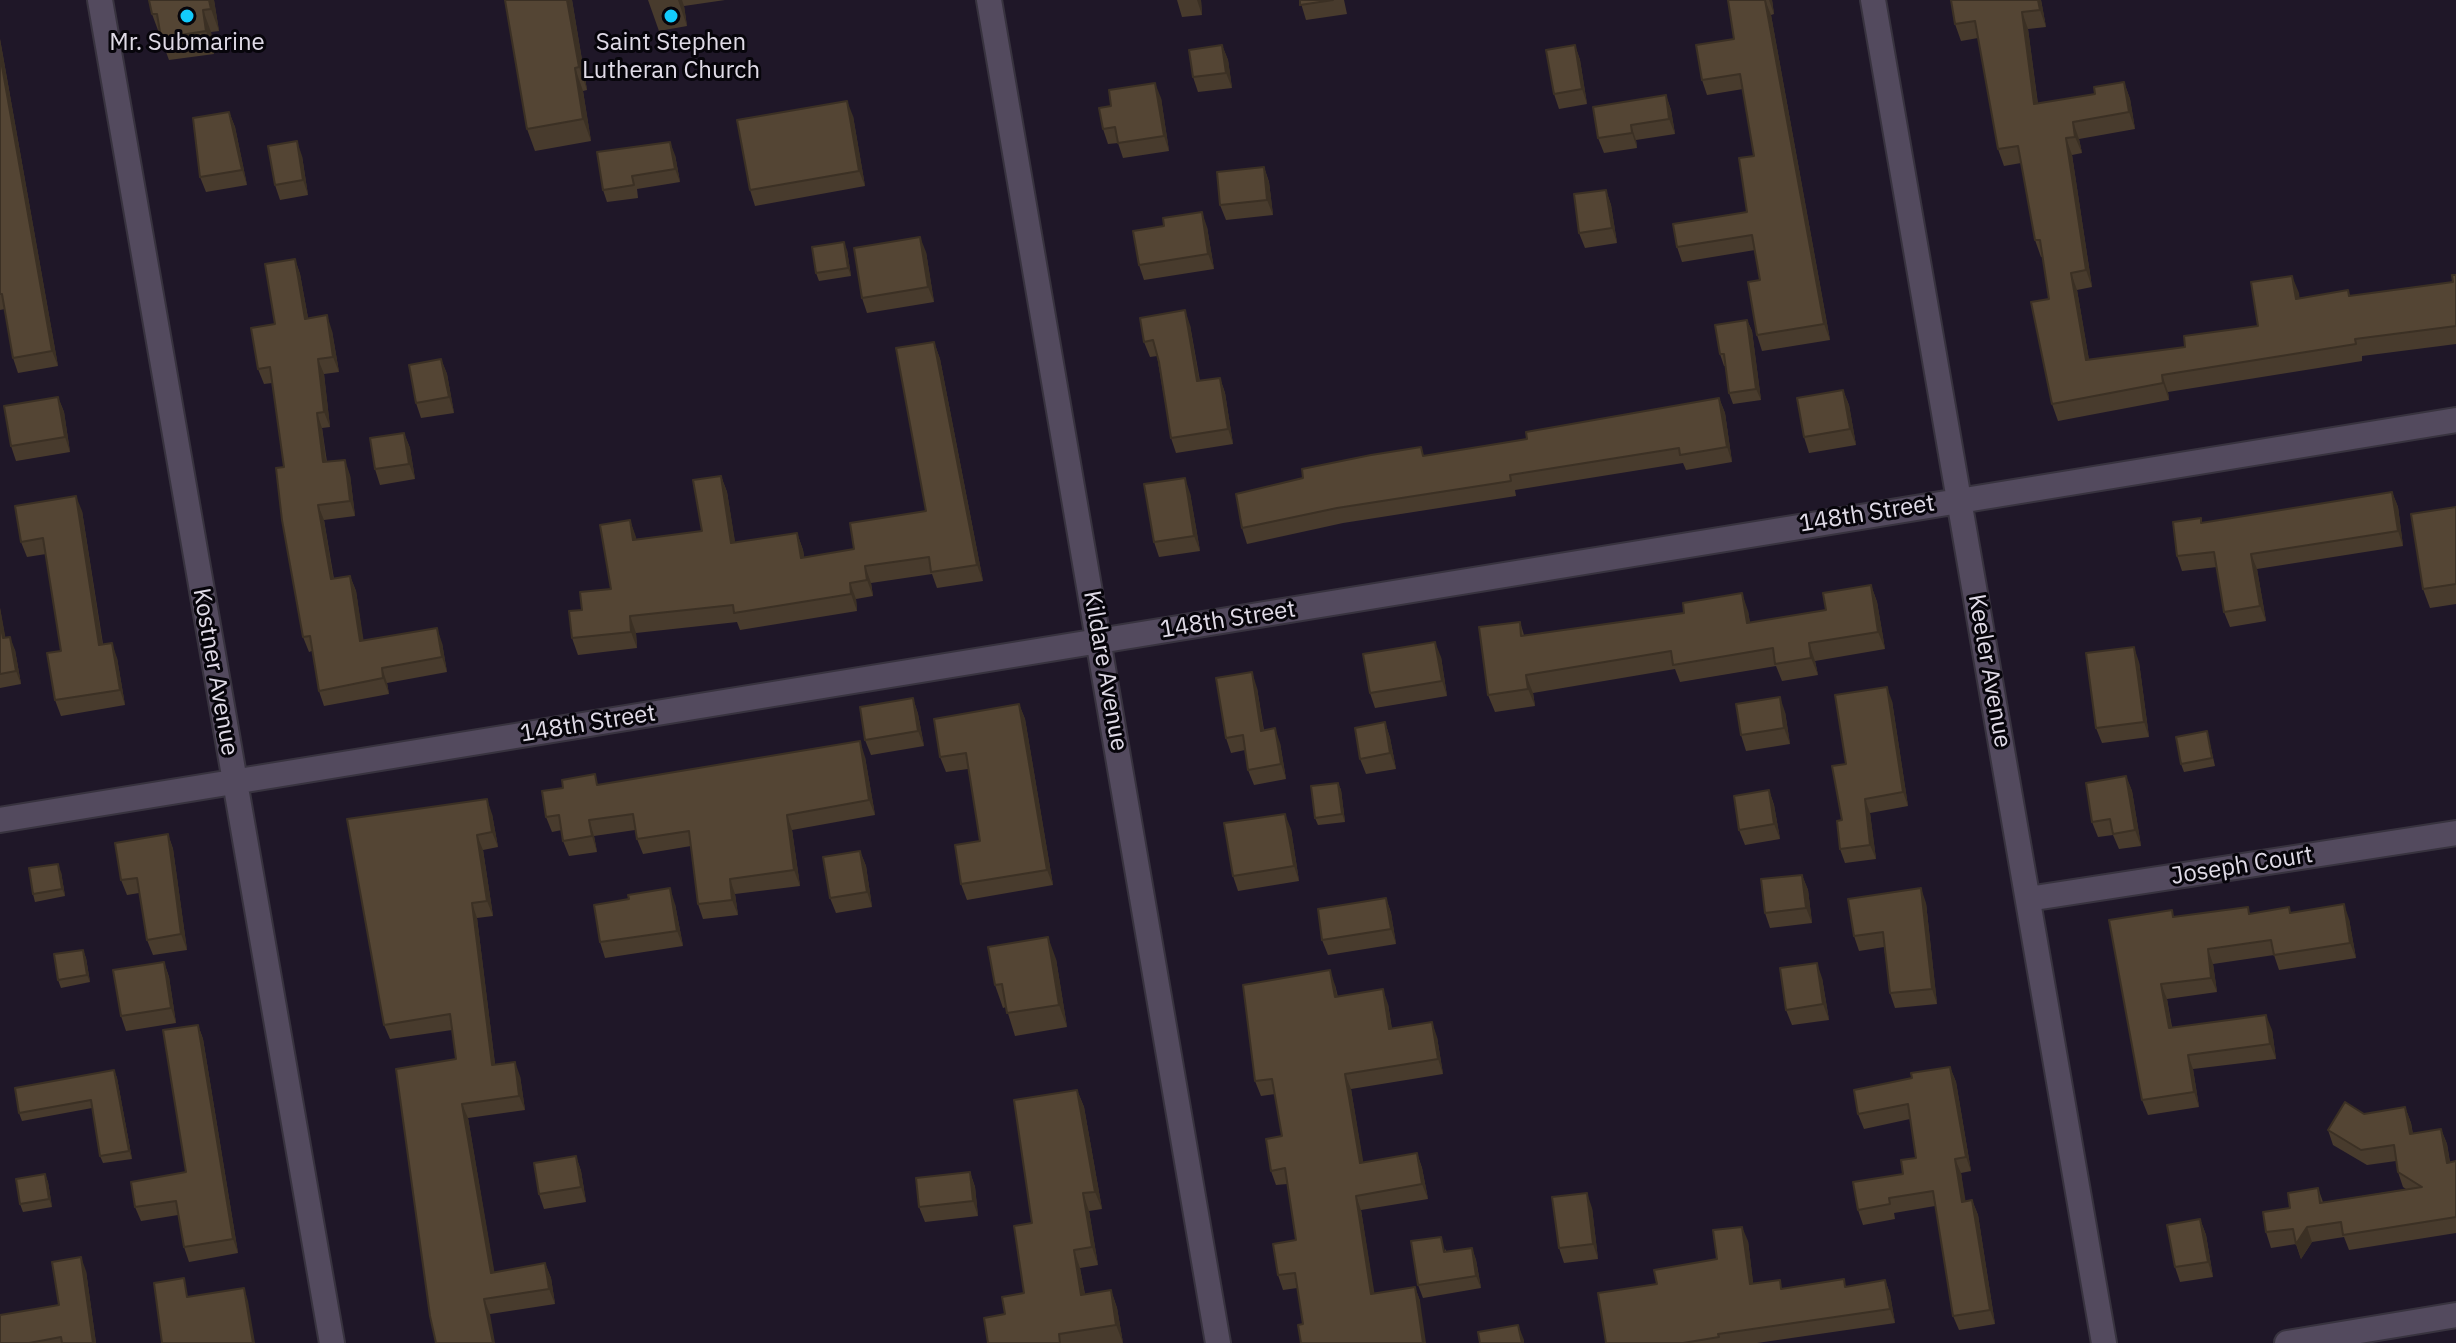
<!DOCTYPE html>
<style>
body{margin:0}
canvas{display:block;background:#1f1728}
</style>
<canvas width="2456" height="1343"></canvas>
<script>
const c = document.querySelector('canvas').getContext('2d');
c.lineJoin = 'round';
const toPath = rows => new Path2D(rows.map(r => 'M' + r).join(''));
function stroke(path, color, width, dash) { c.strokeStyle = color; c.lineWidth = width; c.lineCap = dash ? 'butt' : 'round'; c.setLineDash(dash || []); c.stroke(path); }
function fill(path, color) { c.fillStyle = color; c.fill(path, 'evenodd'); }
function drawText(font, color, halo, rows, align = 'center') {
  c.font = font + ' "IBM Plex Sans",sans-serif'; c.lineWidth = 6; c.setLineDash([]); c.textBaseline = 'middle'; c.strokeStyle = halo; c.fillStyle = color; for (const [text, x, y, turn = 0] of rows) {
    c.save(); c.translate(x, y); c.rotate((+turn || 0) * Math.PI / 180); c.textAlign = isNaN(turn) ? turn : align; if (halo) c.strokeText(text, 0, 0); c.fillText(text, 0, 0); c.restore();
  }
}
const street = toPath([
 [100,0,332,1343],
 [989,0,1218,1343],
 [1873,0,2104,1343],
 [0,820,2456,420],
 [2028,899,2456,833],
 [2287,1343,2456,1315]
]);
stroke(street, '#38333f', 28);
stroke(street, '#534a5e', 24);
fill(toPath([
 [149,0,214,0,219,31,211,32,214,54,169,60,152,14],
 [572,0,587,90,583,91,591,141,535,151,527,129],
 [648,0,725,0,684,6,687,26,659,31],
 [1177,0,1201,0,1202,15,1182,17],
 [1300,0,1344,0,1347,14,1306,20],
 [1728,0,1772,0,1774,14,1771,15,1830,340,1762,351,1757,335,1760,280,1755,250,1682,262,1677,247,1747,212,1754,156,1743,89,1707,95,1702,80,1734,39],
 [1951,0,2041,0,2046,27,2028,29,2038,104,2095,94,2124,82,2130,99,2135,129,2079,139,2082,153,2072,155,2092,287,2077,290,2089,360,2185,347,2258,326,2292,276,2299,298,2348,290,2350,296,2453,282,2456,275,2456,344,2362,356,2362,361,2168,392,2169,400,2058,421,2052,404,2049,299,2043,257,2041,257,2035,240,2021,163,2004,166,1998,149,1978,38,1961,41,1955,24],
 [0,39,58,366,18,373,13,358,5,309,0,310],
 [1222,45,1228,60,1232,88,1198,92,1193,77],
 [1575,45,1580,60,1587,104,1559,109,1554,94],
 [1666,95,1671,110,1675,134,1636,140,1637,148,1604,153,1598,138],
 [1161,98,1169,151,1123,158,1118,143,1108,144,1103,129],
 [229,112,235,127,247,185,206,192,200,177],
 [853,116,865,186,755,206,750,190],
 [675,155,680,182,637,189,638,198,607,202,603,190],
 [302,156,308,195,280,200,275,185],
 [1264,167,1269,182,1273,215,1226,220,1220,205],
 [1606,190,1611,205,1617,243,1585,248,1579,233],
 [1207,227,1214,269,1144,280,1139,265],
 [847,250,851,276,819,281,816,273],
 [926,252,934,302,867,313,862,298],
 [295,259,300,274,308,318,332,331,339,372,324,374,330,427,322,428,327,462,350,475,355,516,324,520,334,579,350,576,356,591,363,640,442,643,447,672,387,683,389,694,324,706,319,691,312,651,309,652,303,637,284,467,272,383,264,384,258,369,275,324],
 [1747,320,1752,331,1761,400,1733,404,1729,393,1725,366,1724,366,1720,354],
 [1190,325,1200,381,1220,378,1225,393,1233,444,1176,453,1171,438,1157,356,1150,357,1144,342],
 [934,342,940,359,983,581,937,588,932,574,871,583,873,596,856,599,857,611,740,630,737,622,636,633,637,648,578,655,572,638,582,610,611,589,630,520,636,539,702,531,721,476,727,492,735,543,797,533,803,550,804,557,854,549,926,511],
 [441,359,447,374,454,413,421,418,416,403],
 [1843,390,1849,405,1856,445,1809,453,1804,437],
 [58,397,64,412,70,452,16,461,11,446],
 [1719,398,1725,413,1732,462,1686,470,1683,463,1515,490,1516,496,1343,523,1247,544,1242,528,1425,456,1527,439],
 [404,433,410,448,415,479,380,485,375,469],
 [2392,492,2398,507,2403,546,2257,569,2266,621,2230,627,2224,612,2217,567,2182,571,2177,556,2201,518,2202,523],
 [1190,493,1200,551,1159,557,1154,542],
 [2456,507,2456,604,2430,608,2423,589],
 [82,511,103,644,117,658,125,705,61,716,55,700,61,651,46,554,27,557,21,542],
 [1871,585,1877,602,1885,649,1815,661,1818,675,1782,681,1776,666,1680,682,1675,669,1533,693,1535,706,1495,712,1488,695,1520,622,1524,635,1748,611,1750,623,1826,610],
 [0,608,5,637,15,650,21,684,0,688],
 [1441,657,1447,696,1375,708,1370,693],
 [2139,662,2149,737,2102,743,2096,728],
 [1257,688,1264,730,1280,743,1286,779,1254,785,1248,770,1245,750,1231,753,1226,738],
 [913,698,918,714,924,746,871,755,865,740],
 [1892,701,1908,806,1870,813,1876,859,1845,863,1840,849,1846,764],
 [1019,704,1025,719,1053,885,967,900,961,884,980,841,968,769,946,772,940,757],
 [1785,712,1790,744,1746,751,1741,735],
 [1385,722,1390,738,1396,769,1366,774,1360,759],
 [2207,731,2215,766,2184,772,2181,764],
 [865,757,875,815,792,830,800,886,735,894,738,915,703,919,698,904,691,846,643,854,637,839,635,830,594,836,597,852,569,856,563,841,562,830,552,832,546,817,599,785],
 [2126,776,2132,791,2141,846,2119,849,2113,835,2098,837,2092,822],
 [1338,783,1341,790,1345,822,1318,825,1315,818],
 [1769,790,1774,805,1780,839,1745,845,1739,830],
 [492,814,498,847,483,850,493,916,477,918,495,1064,520,1076,525,1110,468,1118,494,1272,545,1263,551,1278,555,1304,490,1314,436,1343,456,1059,452,1030,390,1039,384,1025,347,819],
 [1291,829,1299,881,1238,891,1233,876],
 [168,834,173,849,187,950,153,955,147,940,139,893,127,895,121,880],
 [860,851,866,866,872,907,836,913,830,898],
 [61,872,65,896,35,902,33,894],
 [1802,875,1808,890,1812,923,1770,928,1765,913],
 [1386,898,1391,913,1396,944,1328,955,1322,940],
 [1926,903,1937,1004,1895,1008,1890,993,1884,947,1859,951,1854,936],
 [675,904,683,946,605,958,600,942],
 [2291,912,2349,919,2356,958,2279,970,2274,955,2213,964,2217,992,2167,999,2172,1027,2272,1030,2276,1059,2193,1069,2199,1107,2148,1115,2142,1100,2109,920],
 [83,950,86,958,90,982,61,988,58,980],
 [1056,959,1067,1027,1015,1036,1006,1007,1003,1008,995,985],
 [164,962,169,977,176,1023,126,1031,121,1016],
 [1822,978,1829,1020,1792,1025,1786,1010],
 [1335,985,1338,997,1388,1004,1392,1029,1437,1037,1443,1074,1351,1089,1363,1163,1417,1153,1422,1168,1428,1199,1361,1210,1374,1294,1415,1287,1420,1301,1303,1324,1297,1288,1283,1290,1278,1275,1296,1240,1287,1184,1276,1185,1271,1171,1282,1136,1275,1094,1261,1096,1255,1081],
 [198,1025,203,1039,238,1253,189,1262,184,1247,178,1215,141,1221,135,1207,186,1172],
 [1950,1067,1956,1082,1971,1171,1961,1173,1965,1201,1972,1200,1978,1215,1995,1324,1959,1330,1953,1316,1935,1206,1894,1213,1895,1219,1863,1225,1858,1210,1903,1174,1916,1158,1910,1119,1864,1129,1858,1114,1912,1078],
 [114,1070,117,1078,132,1159,103,1163,100,1156,92,1108,22,1121,19,1113],
 [1077,1090,1084,1107,1102,1209,1089,1211,1098,1265,1080,1268,1085,1294,1111,1290,1117,1308,1123,1343,988,1343,1005,1314,1024,1293,1032,1223],
 [2405,1107,2411,1123,2413,1134,2441,1129,2447,1144,2450,1162,2456,1161,2456,1233,2349,1250,2344,1237,2312,1242,2301,1259,2296,1244,2271,1248,2266,1232,2290,1208,2318,1188,2323,1202,2406,1189,2403,1187,2398,1172,2396,1161,2367,1165,2333,1145,2328,1130,2364,1114],
 [576,1156,581,1171,586,1202,544,1209,539,1194],
 [970,1172,975,1187,978,1216,925,1222,919,1207],
 [45,1174,48,1182,52,1207,23,1212,20,1204],
 [1592,1208,1598,1259,1564,1263,1559,1248],
 [2200,1219,2206,1235,2213,1277,2180,1282,2175,1267],
 [1748,1241,1753,1283,1783,1289,1846,1287,1885,1280,1890,1294,1895,1323,1757,1343,1606,1343,1657,1284,1717,1259],
 [1472,1248,1476,1260,1481,1288,1423,1298,1418,1285,1446,1249,1446,1252],
 [86,1271,96,1343,0,1343,59,1305]
]), '#483b2d');
fill(toPath([
 [209,0,214,0,219,31,211,9],
 [567,0,572,0,587,90,579,67],
 [678,0,682,0,684,6,687,26],
 [1197,0,1201,0,1202,15],
 [1765,0,1771,15,1830,340,1824,324],
 [1769,0,1772,0,1774,14],
 [2038,0,2041,0,2046,27,2040,10],
 [203,10,211,32,214,54,206,31],
 [2022,12,2028,29,2040,121,2034,104],
 [0,39,58,366,52,351,0,55],
 [1222,45,1228,60,1232,88,1226,73],
 [1575,45,1580,60,1587,104,1582,89],
 [575,68,583,91,591,141,583,119],
 [2124,82,2130,99,2135,129,2129,112],
 [1155,83,1161,98,1169,151,1164,136],
 [1666,95,1671,110,1675,134,1669,119],
 [847,101,853,116,865,186,859,171],
 [229,112,235,127,247,185,242,170],
 [2073,122,2079,139,2082,153,2075,137],
 [1631,125,1636,140,1637,148,1632,133],
 [2066,138,2072,155,2092,287,2086,270],
 [297,141,302,156,308,195,303,180],
 [670,142,675,155,680,182,675,169],
 [1264,167,1269,182,1273,215,1267,200],
 [1606,190,1611,205,1617,243,1612,228],
 [1202,212,1207,227,1214,269,1208,254],
 [920,237,926,252,934,302,928,287],
 [844,242,847,250,851,276,848,268],
 [295,259,300,274,311,334,305,319],
 [2071,273,2077,290,2092,377,2086,360],
 [2292,276,2299,293,2302,316,2296,299],
 [1185,310,1190,325,1202,396,1197,381],
 [327,315,332,331,339,372,333,357],
 [1747,320,1752,331,1761,400,1756,389],
 [934,342,940,359,983,581,977,565],
 [318,359,324,374,330,427,324,412],
 [441,359,447,374,454,413,449,397],
 [2162,375,2168,392,2169,400,2163,383],
 [1220,378,1225,393,1233,444,1228,429],
 [1843,390,1849,405,1856,445,1850,429],
 [58,397,64,412,70,452,65,437],
 [1719,398,1725,413,1732,462,1727,447],
 [317,413,322,428,328,477,323,462],
 [404,433,410,448,415,479,409,464],
 [345,460,350,475,355,516,350,501],
 [721,476,727,492,738,560,731,543],
 [1185,478,1190,493,1200,551,1194,536],
 [2392,492,2398,507,2403,546,2398,531],
 [76,496,82,511,105,660,99,645],
 [318,505,324,520,336,595,331,579],
 [630,520,636,537,639,556,633,540],
 [797,533,803,550,807,574,801,558],
 [2251,554,2257,569,2266,621,2260,606],
 [865,566,871,583,873,596,867,580],
 [350,576,356,591,366,656,360,641],
 [850,583,856,599,857,611,851,594],
 [1871,585,1877,602,1885,649,1878,632],
 [1742,593,1748,611,1753,640,1747,623],
 [0,608,8,651,3,638,0,622],
 [630,616,636,633,637,648,631,632],
 [437,628,442,643,447,672,442,657],
 [10,637,15,650,21,684,16,671],
 [1435,642,1441,657,1447,696,1442,681],
 [112,643,117,658,125,705,120,690],
 [1809,643,1815,661,1818,675,1811,658],
 [2134,647,2139,662,2149,737,2144,722],
 [382,668,387,683,389,694,383,678],
 [1252,672,1257,688,1266,746,1261,731],
 [1526,675,1533,693,1535,706,1528,689],
 [1887,687,1892,701,1908,806,1903,792],
 [1780,697,1785,712,1790,744,1784,728],
 [913,698,918,714,924,746,918,731],
 [1019,704,1025,719,1053,885,1047,870],
 [1385,722,1390,738,1396,769,1390,753],
 [1275,728,1280,743,1286,779,1281,764],
 [860,741,865,757,875,815,869,800],
 [2126,776,2132,791,2141,846,2135,830],
 [1338,783,1341,790,1345,822,1342,814],
 [1769,790,1774,805,1780,839,1774,824],
 [487,799,492,814,498,847,492,832],
 [1865,799,1870,813,1876,859,1870,845],
 [1285,814,1291,829,1299,881,1294,866],
 [787,815,792,830,800,886,794,870],
 [589,820,594,836,597,852,592,836],
 [168,834,173,849,187,950,181,934],
 [477,835,483,850,493,916,487,901],
 [860,851,866,866,872,907,867,892],
 [58,864,61,872,65,896,62,889],
 [1802,875,1808,890,1812,923,1806,908],
 [730,879,735,894,738,915,732,900],
 [670,888,675,904,683,946,677,931],
 [1921,888,1926,903,1937,1004,1932,989],
 [1386,898,1391,913,1396,944,1391,929],
 [472,903,477,918,497,1080,492,1065],
 [2344,904,2349,919,2356,958,2350,943],
 [1048,937,1056,959,1067,1027,1059,1005],
 [2208,949,2213,964,2217,992,2211,978],
 [83,950,86,958,90,982,87,975],
 [164,962,169,977,176,1023,171,1008],
 [1817,963,1822,978,1829,1020,1823,1004],
 [1330,970,1335,985,1340,1012,1335,997],
 [2161,984,2167,999,2174,1043,2169,1028],
 [1383,989,1388,1004,1394,1044,1389,1029],
 [2266,1015,2272,1030,2276,1059,2270,1044],
 [1432,1022,1437,1037,1443,1074,1438,1059],
 [198,1025,203,1039,238,1253,233,1239],
 [2188,1055,2193,1069,2199,1107,2194,1092],
 [515,1062,520,1076,525,1110,519,1096],
 [1950,1067,1956,1082,1971,1171,1966,1157],
 [114,1070,117,1078,132,1159,129,1151],
 [1345,1074,1351,1089,1366,1178,1360,1163],
 [1077,1090,1084,1107,1102,1209,1095,1192],
 [462,1104,468,1118,497,1287,491,1273],
 [2405,1107,2411,1123,2415,1149,2410,1134],
 [2441,1129,2447,1144,2452,1178,2447,1163],
 [1417,1153,1422,1168,1428,1199,1422,1184],
 [576,1156,581,1171,586,1202,581,1187],
 [1955,1159,1961,1173,1968,1216,1962,1202],
 [970,1172,975,1187,978,1216,973,1201],
 [45,1174,48,1182,52,1207,49,1199],
 [1083,1193,1089,1211,1098,1265,1092,1247],
 [1587,1193,1592,1208,1598,1259,1593,1244],
 [1356,1196,1361,1210,1377,1309,1371,1294],
 [1972,1200,1978,1215,1995,1324,1990,1310],
 [2200,1219,2206,1235,2213,1277,2208,1262],
 [1742,1227,1748,1241,1755,1298,1750,1284],
 [2307,1227,2312,1242,2301,1259,2296,1244],
 [1472,1248,1476,1260,1481,1288,1476,1276],
 [1074,1250,1080,1268,1088,1312,1081,1295],
 [81,1257,86,1271,96,1343,93,1343],
 [545,1263,551,1278,555,1304,549,1289],
 [1885,1280,1890,1294,1895,1323,1890,1309],
 [1415,1287,1420,1301,1426,1343,1423,1343],
 [244,1288,248,1301,255,1343,253,1343],
 [1111,1290,1117,1308,1123,1343,1116,1325],
 [484,1299,490,1314,495,1343,493,1343],
 [1518,1325,1524,1340,1524,1343,1522,1343]
]), '#3b3024');
const building = toPath([
 [149,0,209,0,211,9,203,10,206,31,161,38,157,14,152,14,149,0],
 [505,0,567,0,579,67,575,68,583,119,527,129,505,0],
 [1300,0,1333,0,1300,5,1300,0],
 [1728,0,1765,0,1824,324,1757,335,1748,282,1760,280,1752,235,1677,247,1673,224,1747,212,1739,158,1754,156,1740,74,1702,80,1696,45,1734,39,1728,0],
 [1951,0,2038,0,2040,10,2022,12,2034,104,2095,94,2094,87,2124,82,2129,112,2073,122,2075,137,2066,138,2086,270,2071,273,2086,360,2185,347,2184,336,2258,326,2251,282,2292,276,2296,299,2348,290,2349,296,2453,282,2452,275,2456,275,2456,326,2355,339,2356,344,2162,375,2163,383,2052,404,2031,302,2049,299,2040,240,2035,240,2018,146,1998,149,1975,21,1955,24,1951,0],
 [1222,45,1226,73,1193,77,1189,50,1222,45],
 [1575,45,1582,89,1554,94,1546,50,1575,45],
 [0,55,52,351,13,358,2,294,0,294,0,55],
 [1155,83,1164,136,1118,143,1115,127,1103,129,1099,108,1111,106,1109,90,1155,83],
 [1666,95,1669,119,1631,125,1632,133,1598,138,1593,107,1666,95],
 [847,101,859,171,750,190,737,120,847,101],
 [229,112,242,170,200,177,193,118,229,112],
 [297,141,303,180,275,185,268,146,297,141],
 [670,142,675,169,632,176,634,185,603,190,597,152,670,142],
 [1264,167,1267,200,1220,205,1217,172,1264,167],
 [1606,190,1612,228,1579,233,1574,194,1606,190],
 [1202,212,1208,254,1139,265,1133,231,1164,226,1163,218,1202,212],
 [920,237,928,287,862,298,854,248,920,237],
 [844,242,848,268,816,273,812,247,844,242],
 [295,259,305,319,327,315,333,357,318,359,324,412,317,413,323,462,345,460,350,501,318,505,331,579,350,576,360,641,437,628,442,657,382,668,383,678,319,691,310,636,303,637,282,520,276,468,284,467,270,367,258,369,251,328,275,324,265,264,295,259],
 [1185,310,1197,381,1220,378,1228,429,1171,438,1159,362,1153,340,1144,342,1140,318,1185,310],
 [1747,320,1756,389,1729,393,1724,354,1720,354,1715,325,1747,320],
 [934,342,977,565,931,572,929,557,865,566,867,580,850,583,851,594,734,613,733,605,630,616,631,632,572,638,569,611,582,610,580,592,611,589,600,525,630,520,633,540,702,531,693,480,721,476,731,543,797,533,801,558,854,549,850,523,926,511,896,348,934,342],
 [441,359,449,397,416,403,409,365,441,359],
 [1843,390,1850,429,1804,437,1797,398,1843,390],
 [58,397,65,437,11,446,4,406,58,397],
 [1719,398,1727,447,1680,455,1679,448,1510,475,1511,481,1337,508,1242,528,1236,494,1303,478,1302,469,1371,455,1421,447,1423,456,1527,439,1526,432,1719,398],
 [404,433,409,464,375,469,370,438,404,433],
 [1185,478,1194,536,1154,542,1144,484,1185,478],
 [2392,492,2398,531,2251,554,2260,606,2224,612,2214,552,2177,556,2173,522,2201,518,2201,523,2392,492],
 [76,496,99,645,112,643,120,690,55,700,47,653,61,651,43,538,21,542,15,506,76,496],
 [2456,507,2456,584,2423,589,2411,514,2456,507],
 [1871,585,1878,632,1809,643,1811,658,1775,664,1773,648,1673,665,1671,651,1526,675,1528,689,1488,695,1479,627,1520,622,1521,636,1684,613,1683,603,1742,593,1747,623,1826,610,1823,593,1871,585],
 [0,622,3,638,10,637,16,671,0,674,0,622],
 [1435,642,1442,681,1370,693,1363,654,1435,642],
 [2134,647,2144,722,2096,728,2086,653,2134,647],
 [1252,672,1261,731,1275,728,1281,764,1248,770,1243,735,1226,738,1216,678,1252,672],
 [1887,687,1903,792,1865,799,1870,845,1840,849,1837,821,1842,820,1832,766,1846,764,1835,695,1887,687],
 [1780,697,1784,728,1741,735,1736,704,1780,697],
 [913,698,918,731,865,740,860,707,913,698],
 [1019,704,1047,870,961,884,955,845,980,841,966,753,940,757,934,719,1019,704],
 [1385,722,1390,753,1360,759,1355,728,1385,722],
 [2207,731,2212,758,2181,764,2176,737,2207,731],
 [860,741,869,800,787,815,794,870,730,879,732,900,698,904,689,831,637,839,633,814,589,820,592,836,563,841,559,815,546,817,542,791,563,788,562,780,595,774,597,785,860,741],
 [2126,776,2135,830,2113,834,2110,819,2092,822,2086,783,2126,776],
 [1338,783,1342,814,1315,818,1311,786,1338,783],
 [1769,790,1774,824,1739,830,1734,796,1769,790],
 [487,799,492,832,477,835,487,901,472,903,492,1065,515,1062,519,1096,462,1104,491,1273,545,1263,549,1289,484,1299,493,1343,436,1343,430,1316,396,1069,456,1059,450,1014,384,1025,347,819,487,799],
 [1285,814,1294,866,1233,876,1224,823,1285,814],
 [168,834,181,934,147,940,137,878,121,880,115,843,168,834],
 [860,851,867,892,830,898,823,857,860,851],
 [58,864,62,889,33,894,29,868,58,864],
 [1802,875,1806,908,1765,913,1761,879,1802,875],
 [670,888,677,931,600,942,594,905,629,899,628,895,670,888],
 [1921,888,1932,989,1890,993,1883,932,1854,936,1848,899,1921,888],
 [1386,898,1391,929,1322,940,1318,909,1386,898],
 [2344,904,2350,943,2274,955,2271,940,2208,949,2211,978,2161,984,2169,1028,2266,1015,2270,1044,2188,1055,2194,1092,2142,1100,2109,920,2172,910,2173,917,2248,907,2249,914,2289,907,2290,913,2344,904],
 [1048,937,1059,1005,1007,1013,1002,984,995,985,988,947,1048,937],
 [83,950,87,975,58,980,54,954,83,950],
 [164,962,171,1008,121,1016,113,970,164,962],
 [1817,963,1823,1004,1786,1010,1780,968,1817,963],
 [1330,970,1335,997,1383,989,1389,1029,1432,1022,1438,1059,1345,1074,1360,1163,1417,1153,1422,1184,1356,1196,1371,1294,1415,1287,1423,1343,1301,1343,1298,1325,1303,1324,1295,1273,1278,1275,1273,1244,1296,1240,1285,1168,1271,1171,1266,1139,1282,1136,1272,1079,1255,1081,1243,985,1330,970],
 [198,1025,233,1239,184,1247,176,1201,135,1207,131,1182,186,1172,163,1030,198,1025],
 [1950,1067,1966,1157,1955,1159,1962,1202,1972,1200,1990,1310,1953,1316,1933,1191,1889,1198,1890,1204,1858,1210,1853,1182,1903,1174,1901,1160,1916,1158,1908,1104,1858,1114,1854,1090,1912,1078,1911,1073,1950,1067],
 [114,1070,129,1151,100,1156,91,1100,19,1113,15,1088,114,1070],
 [1077,1090,1095,1192,1083,1193,1092,1247,1074,1250,1081,1295,1111,1290,1116,1325,1059,1334,1060,1343,988,1343,984,1318,1005,1314,1002,1297,1024,1293,1014,1226,1032,1223,1014,1100,1077,1090],
 [2345,1102,2364,1114,2405,1107,2410,1134,2441,1129,2447,1163,2456,1161,2456,1217,2343,1235,2341,1222,2307,1227,2296,1244,2293,1229,2266,1232,2263,1212,2290,1208,2288,1193,2318,1188,2320,1203,2422,1187,2398,1172,2394,1145,2361,1150,2328,1130,2345,1102],
 [576,1156,581,1187,539,1194,534,1163,576,1156],
 [970,1172,973,1201,919,1207,916,1178,970,1172],
 [45,1174,49,1199,20,1204,16,1179,45,1174],
 [1587,1193,1593,1244,1559,1248,1552,1197,1587,1193],
 [2200,1219,2208,1262,2175,1267,2167,1225,2200,1219],
 [1742,1227,1750,1284,1780,1280,1781,1289,1844,1279,1845,1287,1885,1280,1890,1309,1718,1334,1719,1337,1683,1343,1606,1343,1598,1293,1657,1284,1654,1270,1717,1259,1713,1230,1742,1227],
 [1441,1237,1444,1252,1472,1248,1476,1276,1418,1285,1411,1241,1441,1237],
 [81,1257,93,1343,62,1343,61,1337,29,1343,0,1343,0,1315,59,1305,52,1262,81,1257],
 [184,1278,187,1297,244,1288,253,1343,162,1343,154,1283,184,1278],
 [1518,1325,1522,1343,1480,1343,1478,1332,1518,1325]
]);
fill(building, '#544534');
stroke(building, '#3b3024', 2);
for (const [x, y, r, color] of [
 [187,16,8,"#13cafb"],
 [671,16,8,"#13cafb"]
]) { const dot = new Path2D(); dot.arc(x, y, r, 0, 2 * Math.PI); c.fillStyle = color; c.fill(dot); stroke(dot, '#07050b', 3); }
drawText('24px', '#e0dbe7', '#07050b', [
 ["Mr. Submarine",187,43],
 ["Saint Stephen",671,43],
 ["Lutheran Church",671,71]
]);
drawText('24px', '#e0dbe7', '#07050b', [
 ["148th Street",1867,514,-9],
 ["148th Street",1228,620,-9],
 ["Kildare Avenue",1105,671,80],
 ["Keeler Avenue",1989,671,80],
 ["Kostner Avenue",215,672,80],
 ["148th Street",588,724,-9],
 ["Joseph Court",2242,866,-9]
]);
</script>
